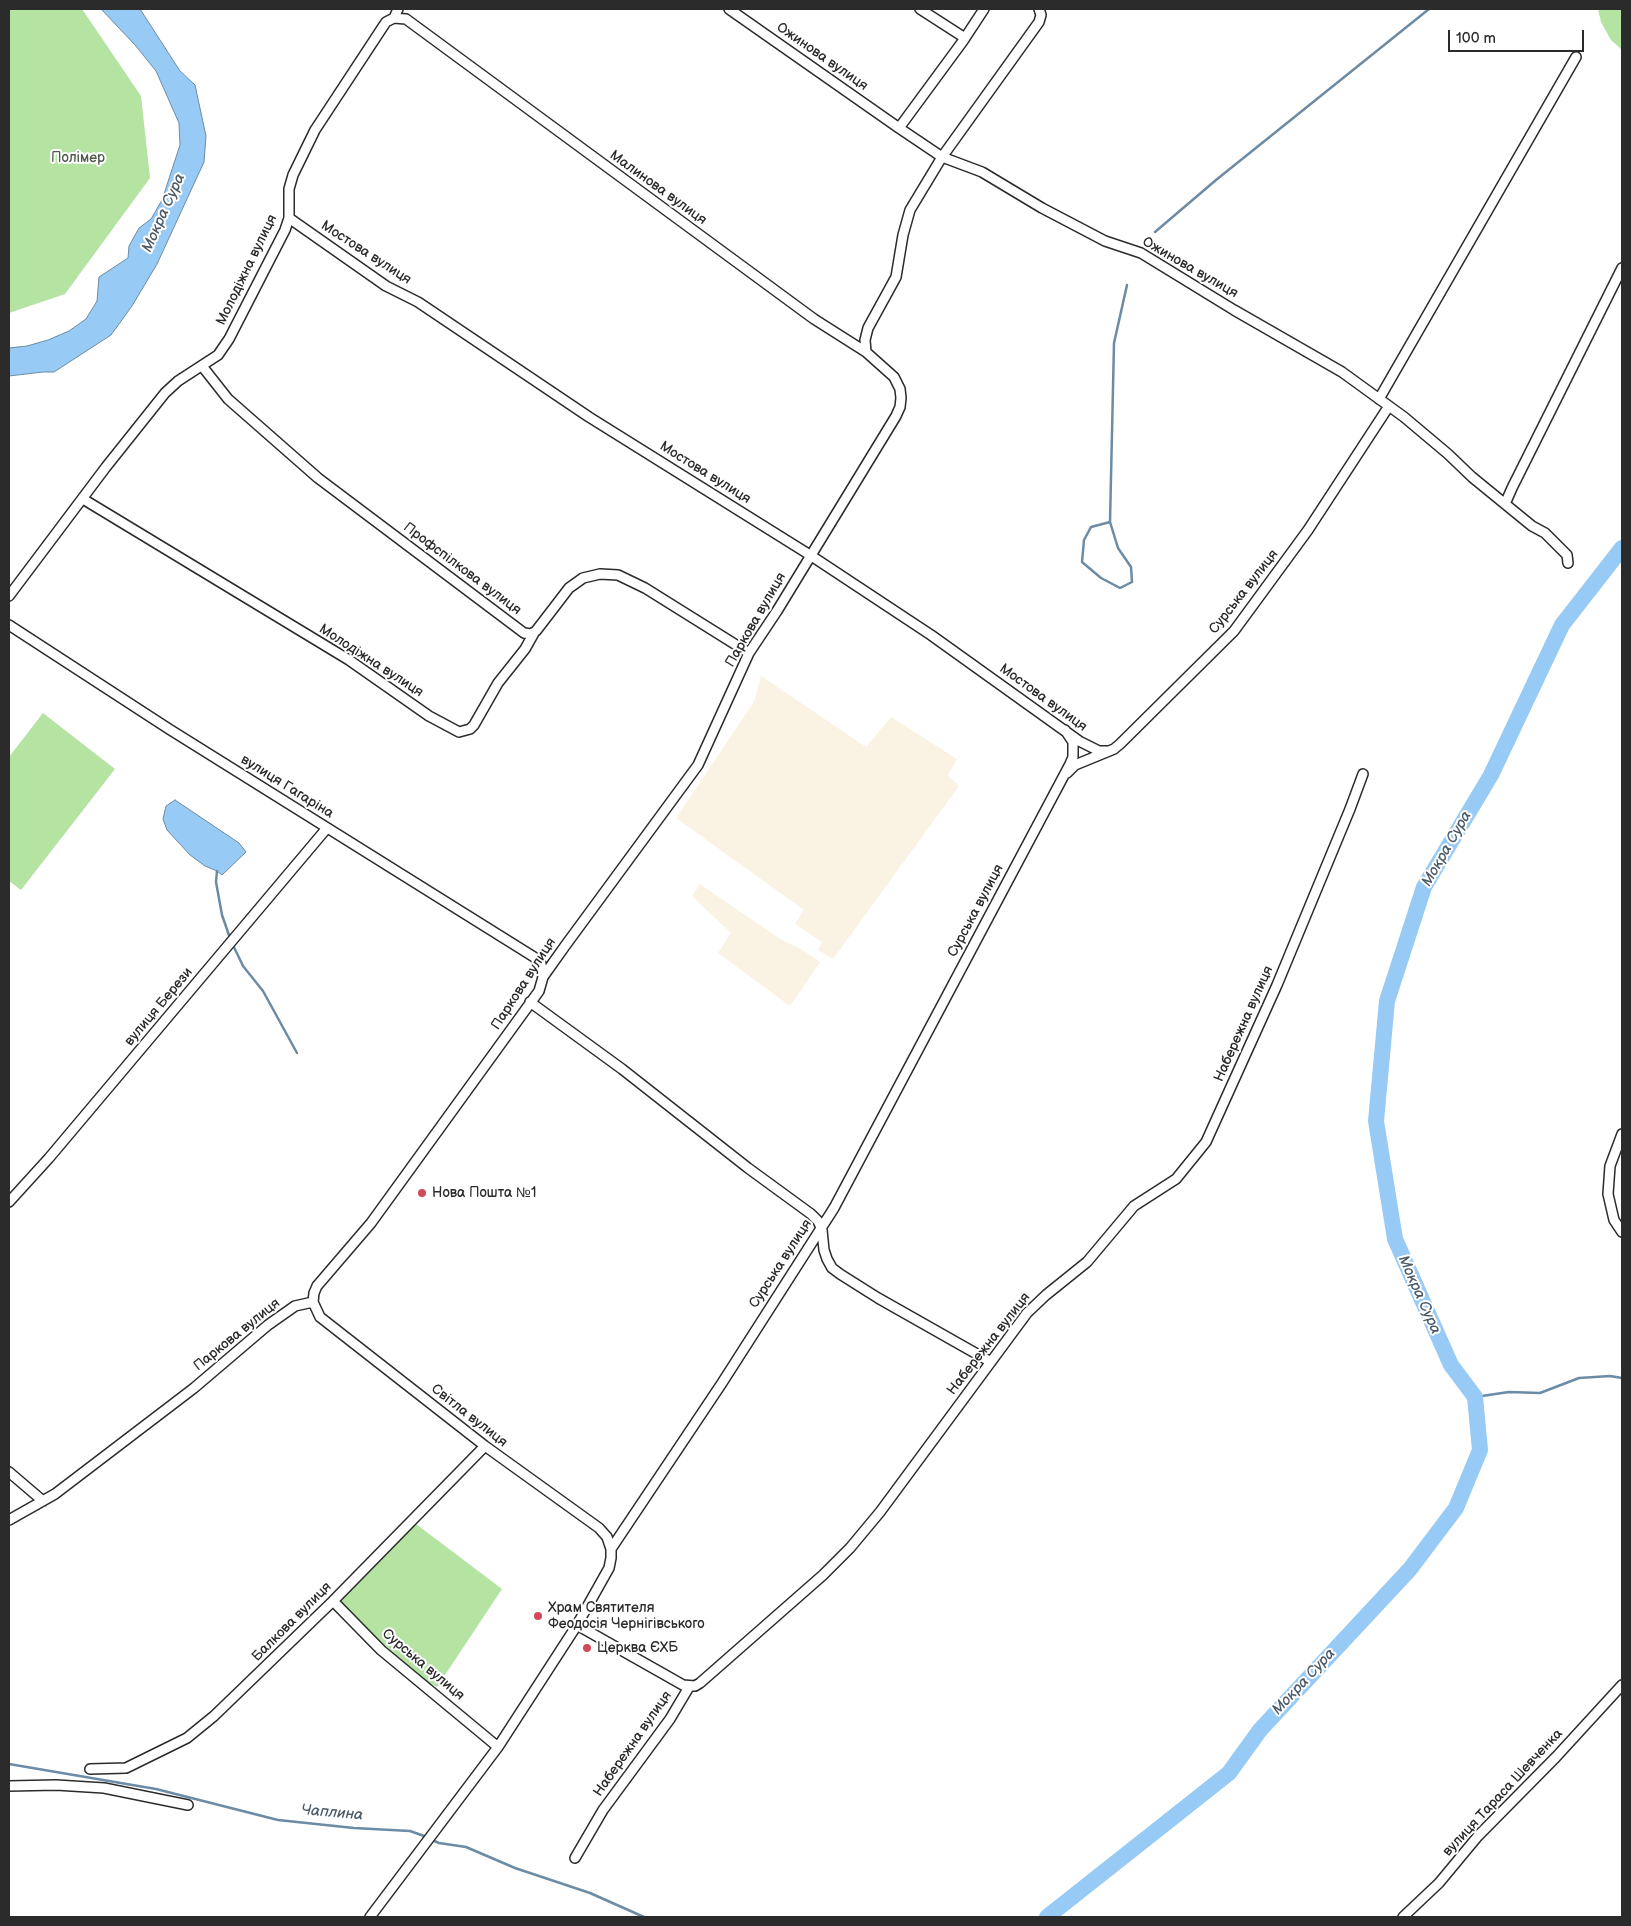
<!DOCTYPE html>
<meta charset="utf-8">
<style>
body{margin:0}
#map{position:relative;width:1631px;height:1926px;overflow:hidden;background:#fff;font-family:"Balsamiq Sans",sans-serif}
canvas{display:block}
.frame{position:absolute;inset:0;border:10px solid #2b2b2b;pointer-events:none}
.scale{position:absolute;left:1448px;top:30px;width:136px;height:22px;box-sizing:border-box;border:2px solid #2b2b2b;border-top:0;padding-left:6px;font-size:15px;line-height:18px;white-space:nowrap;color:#2b2b2b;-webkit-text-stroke:4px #fff;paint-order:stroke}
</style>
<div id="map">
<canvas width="1631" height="1926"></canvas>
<div class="frame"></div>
<div class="scale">100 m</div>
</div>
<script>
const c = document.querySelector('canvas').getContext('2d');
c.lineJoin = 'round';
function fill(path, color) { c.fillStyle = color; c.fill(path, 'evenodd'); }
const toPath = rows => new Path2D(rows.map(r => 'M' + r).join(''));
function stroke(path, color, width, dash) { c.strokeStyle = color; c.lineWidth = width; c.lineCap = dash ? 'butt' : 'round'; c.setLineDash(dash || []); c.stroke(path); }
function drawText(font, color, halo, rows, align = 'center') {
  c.font = font + ' "Balsamiq Sans",sans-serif'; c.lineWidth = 4; c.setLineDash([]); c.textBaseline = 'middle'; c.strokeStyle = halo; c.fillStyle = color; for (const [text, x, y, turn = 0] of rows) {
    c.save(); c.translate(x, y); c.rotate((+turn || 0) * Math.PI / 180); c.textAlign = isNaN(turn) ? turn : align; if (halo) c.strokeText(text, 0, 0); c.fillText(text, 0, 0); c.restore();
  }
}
fill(toPath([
 [761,676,866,747,891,717,957,759,948,775,959,786,833,959,818,950,822,942,795,924,804,910,676,818,754,702],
 [700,884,780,939,801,949,820,962,790,1006,718,953,731,933,692,896]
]), '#faf2e3');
fill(toPath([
 [9,9,82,9,141,96,150,178,65,294,9,313],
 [1598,9,1622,9,1622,50,1611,40,1601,22],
 [43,713,115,769,21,890,9,881,9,757],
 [416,1524,502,1589,437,1687,421,1678,337,1601]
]), '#b4e3a2');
const water = toPath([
 [101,9,140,9,180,71,195,85,206,136,204,162,157,264,132,306,111,335,54,372,43,372,9,376,9,348,27,346,48,340,69,331,86,319,97,301,99,277,128,258,129,246,139,228,151,219,162,200,180,145,179,123,156,71,135,45,101,9],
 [175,800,239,843,246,852,222,875,217,871,205,866,190,855,167,830,163,819,166,806,175,800]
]);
fill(water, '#97cbf5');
stroke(water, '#6c8ba4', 1);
stroke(toPath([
 [1155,232,1216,180,1429,9],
 [1110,522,1091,527,1084,540,1082,562,1101,578,1120,588,1132,582,1131,567,1118,548,1110,522,1114,343,1127,285],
 [217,871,216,882,222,915,231,941,243,966,263,991,297,1053],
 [1475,1397,1509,1392,1540,1393,1579,1378,1610,1376,1622,1378],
 [9,1764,156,1789,278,1820,354,1828,410,1831,427,1837],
 [432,1840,439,1843,466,1847,515,1868,590,1893,644,1917]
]), '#6c8ba4', 2.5);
stroke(toPath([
 [1047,1917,1229,1773,1260,1730,1410,1569,1456,1508,1480,1450,1475,1397,1451,1365,1395,1239,1376,1121,1387,1001,1424,887,1491,775,1562,625,1622,548]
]), '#97cbf5', 16);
const minor = toPath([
 [729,9,899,128],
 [920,9,965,38],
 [1039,9,1041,15,1039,22,942,157,982,172,1042,208,1105,241,1141,253,1234,310,1342,372,1404,417,1448,454,1472,477,1532,526,1545,533,1567,555,1568,563],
 [394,18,398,9],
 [289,218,386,286,418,302,589,417,810,555,931,635,1079,741,1099,751,1107,751],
 [866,352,865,340,868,328,896,277,903,235,910,210,942,157,899,128,963,41,984,9],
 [202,366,228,399,318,478,524,633,531,634,536,631,569,588,583,578,600,574,618,575,645,588,749,653],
 [1379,399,1576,57],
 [83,499,349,660,429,716,459,732,470,729,474,725,498,683,525,649,534,633],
 [1505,504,1512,488,1622,268],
 [9,596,106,467,165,393,178,381,218,355,229,339,285,230,289,218,289,189,293,175,315,130,386,22,394,18,406,19,814,319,866,352,894,377,900,389,901,398,900,407,896,416,777,611,749,653,698,765,565,946,543,977,539,991,371,1223,317,1286,314,1293,313,1302,320,1317,485,1446,599,1528,607,1537,611,1549],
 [9,625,169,729,534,957,541,964,543,977],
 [1067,773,1075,765,1114,749,1120,744,1234,631,1308,530,1389,406],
 [530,1002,622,1069,748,1168,811,1214,818,1221,822,1230,824,1250,827,1259,832,1268,840,1274,878,1298,991,1362],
 [1622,1134,1610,1166,1608,1194,1614,1220,1622,1232],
 [9,1202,49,1158,327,828],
 [9,1472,43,1501],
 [9,1520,55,1494,194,1388,268,1325,295,1306,313,1302],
 [333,1601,381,1650,498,1747],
 [577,1625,683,1685,695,1686,700,1683,823,1575,850,1548,880,1512,1027,1313,1046,1295,1087,1262,1134,1206,1176,1179,1206,1142,1277,985,1350,809,1363,774],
 [90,1769,126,1768,187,1738,214,1716,333,1601,485,1446],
 [9,1786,56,1785,104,1788,188,1805],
 [575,1858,603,1810,670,1719,689,1687],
 [370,1917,498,1747,577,1625,609,1568,611,1558,611,1549,722,1383,834,1208,1070,764,1073,757,1073,742,1065,730],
 [1403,1917,1439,1883,1478,1836,1556,1757,1622,1685]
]);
stroke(minor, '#2b2b2b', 12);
stroke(minor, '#fff', 9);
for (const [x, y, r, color] of [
 [422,1193,5,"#d1495b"],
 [538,1616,5,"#d1495b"],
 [587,1648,5,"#d1495b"]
]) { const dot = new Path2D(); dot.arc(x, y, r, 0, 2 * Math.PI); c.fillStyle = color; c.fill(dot); stroke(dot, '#fff', 2); }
drawText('14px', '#2b2b2b', '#fff', [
 ["Ожинова вулиця",822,57,35],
 ["Малинова вулиця",658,188,36],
 ["Мостова вулиця",366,253,33],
 ["Ожинова вулиця",1190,268,30],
 ["Молодіжна вулиця",247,270,-64],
 ["Мостова вулиця",705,473,32],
 ["Профспілкова вулиця",462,569,37],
 ["Сурська вулиця",1244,592,-52],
 ["Паркова вулиця",756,620,-60],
 ["Молодіжна вулиця",371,661,33],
 ["Мостова вулиця",1043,698,36],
 ["вулиця Гагаріна",287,787,32],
 ["Сурська вулиця",976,911,-62],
 ["Паркова вулиця",524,984,-57],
 ["вулиця Берези",159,1007,-50],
 ["Набережна вулиця",1244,1024,-66],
 ["Сурська вулиця",781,1264,-57],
 ["Паркова вулиця",237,1335,-39],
 ["Набережна вулиця",989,1344,-52],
 ["Світла вулиця",469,1416,38],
 ["Балкова вулиця",292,1622,-45],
 ["Сурська вулиця",423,1665,40],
 ["Набережна вулиця",633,1744,-55],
 ["вулиця Тараса Шевченка",1503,1793,-47]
]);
drawText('14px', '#4d5949', '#fff', [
 ["Полімер",78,158]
]);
drawText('14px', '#2b2b2b', '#fff', [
 ["Нова Пошта №1",432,1193],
 ["Храм Святителя",548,1608],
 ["Феодосія Чернігівського",548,1624],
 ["Церква ЄХБ",597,1648]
], 'left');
drawText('italic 15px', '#4b5b68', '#fff', [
 ["Мокра Сура",164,213,-66],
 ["Мокра Сура",1447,849,-60],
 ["Мокра Сура",1419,1295,66],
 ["Мокра Сура",1304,1682,-47],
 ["Чаплина",332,1813,5]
]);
</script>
